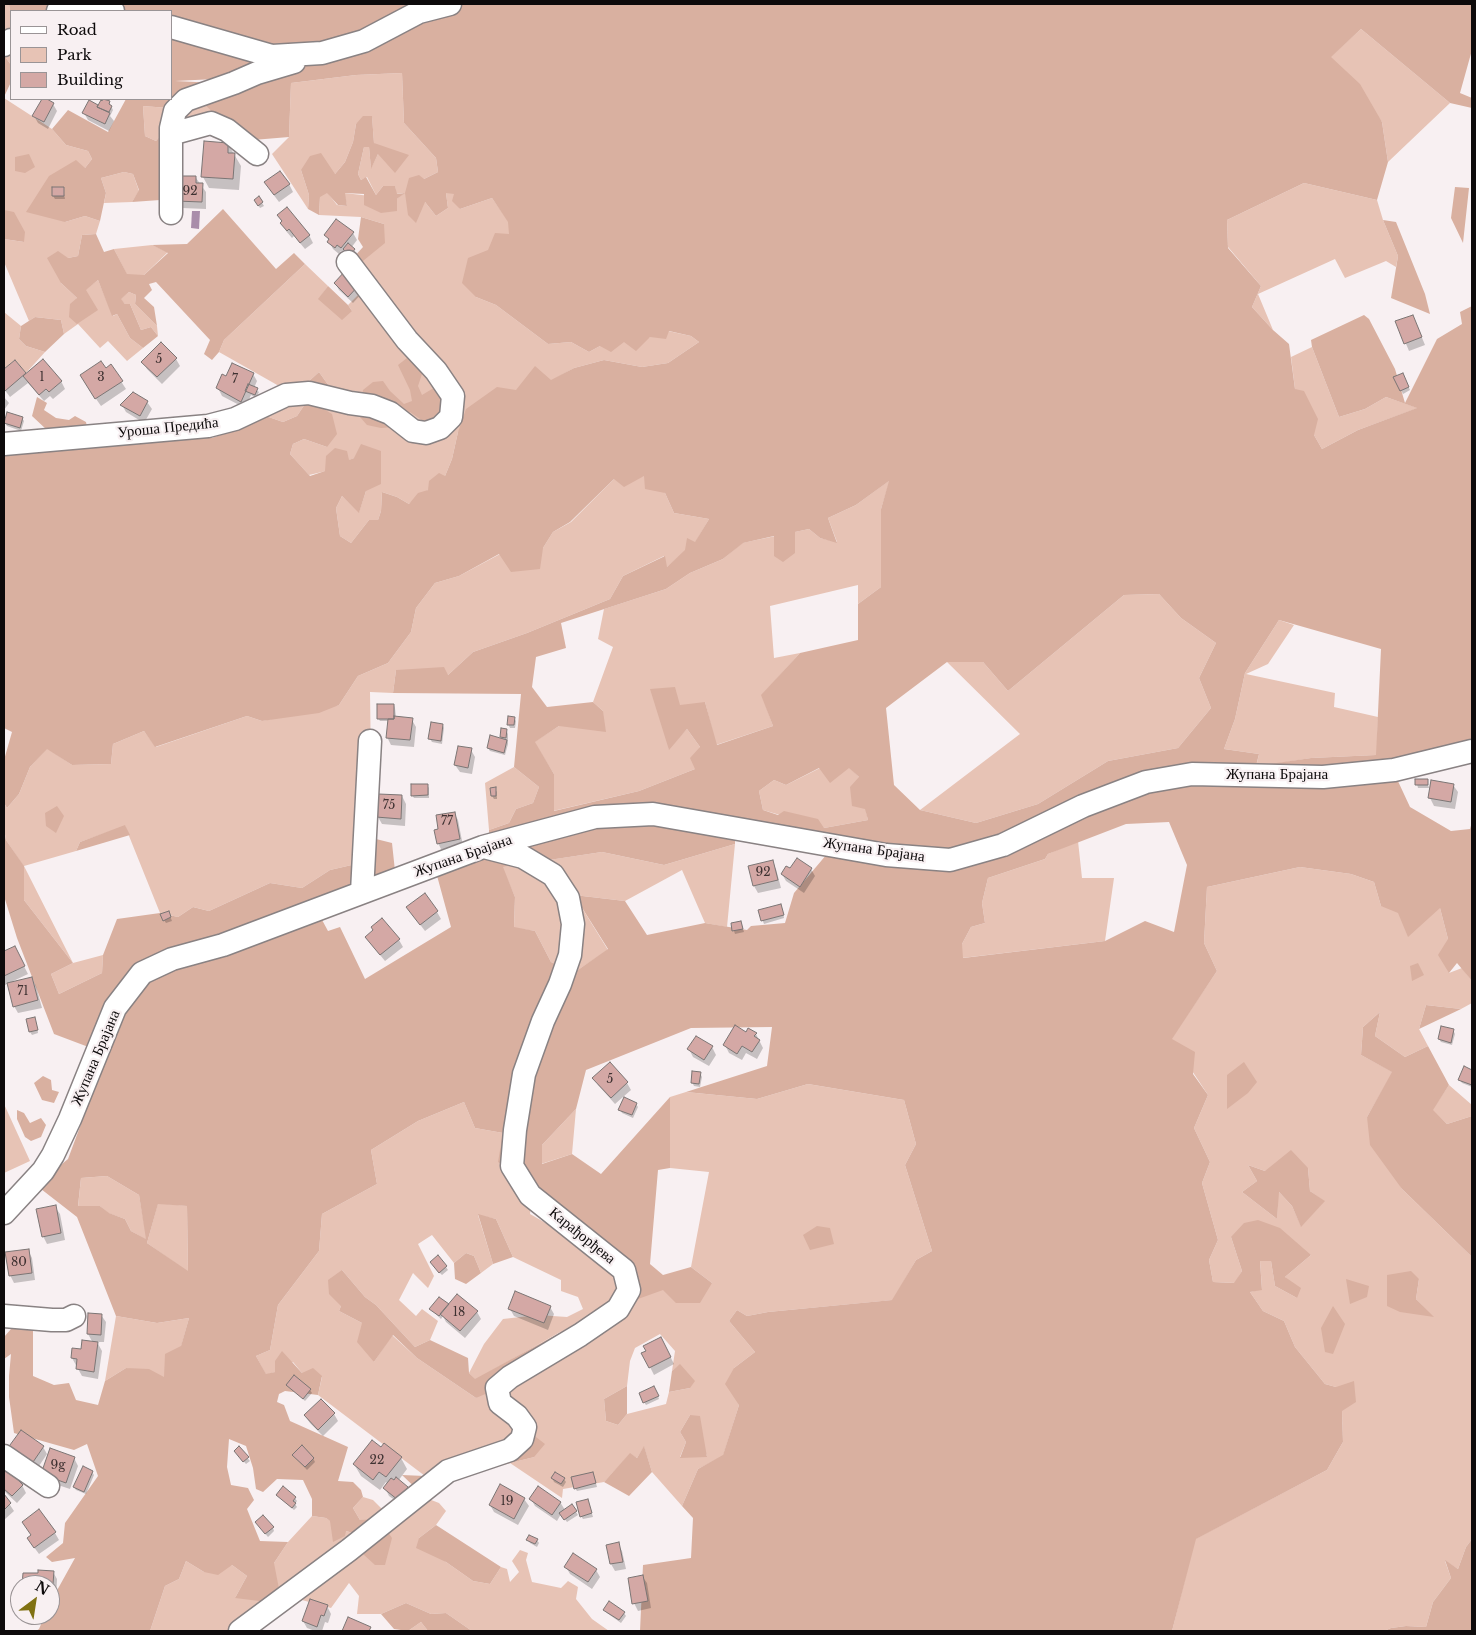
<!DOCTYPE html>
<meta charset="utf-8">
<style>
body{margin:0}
#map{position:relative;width:1476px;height:1635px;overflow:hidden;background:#f8f0f2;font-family:"Libre Baskerville",serif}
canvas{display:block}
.frame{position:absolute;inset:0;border:5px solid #0d0a0b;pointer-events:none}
.legend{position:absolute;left:10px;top:10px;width:162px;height:90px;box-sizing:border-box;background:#f8f0f2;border:1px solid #9a9496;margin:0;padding:6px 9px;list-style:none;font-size:15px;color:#0d0a0b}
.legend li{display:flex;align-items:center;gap:10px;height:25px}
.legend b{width:25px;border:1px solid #9a9496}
.north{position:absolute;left:10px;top:1575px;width:50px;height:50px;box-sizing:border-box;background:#f8f0f2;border:1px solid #9a9496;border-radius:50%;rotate:31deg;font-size:14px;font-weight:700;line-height:20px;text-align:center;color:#0d0a0b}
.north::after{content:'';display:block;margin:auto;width:18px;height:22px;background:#807112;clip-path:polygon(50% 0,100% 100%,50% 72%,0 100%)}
</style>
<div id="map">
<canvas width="1476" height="1635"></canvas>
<div class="frame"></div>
<ul class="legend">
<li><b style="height:6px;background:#fff"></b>Road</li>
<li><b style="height:14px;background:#e7c3b5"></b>Park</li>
<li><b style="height:14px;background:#d4a8a5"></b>Building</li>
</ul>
<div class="north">N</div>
</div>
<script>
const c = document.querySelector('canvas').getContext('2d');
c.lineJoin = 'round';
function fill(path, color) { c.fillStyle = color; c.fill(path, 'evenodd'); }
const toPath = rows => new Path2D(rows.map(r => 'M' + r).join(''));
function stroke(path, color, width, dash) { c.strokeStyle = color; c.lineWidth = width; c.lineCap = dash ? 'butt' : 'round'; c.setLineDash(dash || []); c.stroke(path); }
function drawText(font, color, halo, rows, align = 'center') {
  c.font = font + ' "Libre Baskerville",serif'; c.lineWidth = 4.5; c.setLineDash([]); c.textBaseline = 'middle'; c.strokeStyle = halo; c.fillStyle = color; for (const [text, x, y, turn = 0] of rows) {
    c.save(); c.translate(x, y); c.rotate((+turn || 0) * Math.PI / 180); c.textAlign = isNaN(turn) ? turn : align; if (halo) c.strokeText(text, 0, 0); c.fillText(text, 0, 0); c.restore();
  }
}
fill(toPath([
 [4,4,9,4,11,19,11,65,4,55],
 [1361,29,1450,103,1388,162,1382,122,1330,57],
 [402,73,404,123,436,158,438,172,424,179,425,202,436,216,448,208,446,193,455,193,460,209,492,198,509,222,509,235,476,297,496,305,548,344,571,342,589,352,600,346,650,337,668,331,691,336,699,342,668,363,642,367,604,360,574,368,551,381,516,391,458,432,452,459,445,476,428,490,409,504,397,497,382,492,381,511,378,520,369,520,351,543,340,536,336,508,342,496,359,512,366,491,354,458,326,471,309,475,290,454,293,444,304,439,327,447,322,408,329,386,319,372,308,382,309,398,297,416,283,422,257,413,286,390,219,352,224,340,305,264,328,286,319,299,352,311,348,305,363,290,358,265,384,224,361,217,319,215,320,196,327,192,337,205,347,206,344,193,397,199,404,193,396,194,395,186,383,186,376,195,367,177,361,180,358,174,364,147,369,147,371,168,378,154,374,143,372,117,356,124,353,142,345,162,335,174,301,170,309,195,308,209,272,154,289,137,291,83,356,75],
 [216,83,218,117,166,119,165,130,156,141,145,136,143,106,168,108],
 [4,98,52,129,66,145,88,151,92,159,85,168,65,222,85,216,100,221,96,234,82,235,78,256,68,258,61,283,77,298,70,317,85,290,98,280,113,316,117,314,130,338,143,348,127,361,108,341,100,348,78,324,64,334,61,320,35,317,29,321,4,262,4,239,24,242,4,210],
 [124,172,133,174,139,191,132,202,104,203,106,193,101,178],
 [1304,183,1377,200,1383,220,1398,256,1396,267,1386,261,1345,278,1335,259,1258,294,1273,330,1252,307,1261,286,1228,247,1227,220],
 [152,245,168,252,144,275,127,275,114,249],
 [129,292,136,295,135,304,157,326,158,336,151,327,141,330,130,304,125,304,120,299],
 [4,312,21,326,19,339,26,346,45,352,26,373,15,360,4,369],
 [1312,347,1339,417,1365,409,1386,397,1418,408,1358,430,1322,449,1314,435,1295,389,1291,357],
 [644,476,665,493,674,513,709,519,695,543,666,568,664,556,623,576,610,599,527,633,473,652,448,675,396,670,393,693,370,692,372,838,356,864,330,870,302,888,270,883,209,911,193,907,178,917,160,913,125,826,80,842,76,851,24,866,73,963,103,955,102,973,59,994,51,974,73,963,24,900,24,867,6,840,4,829,4,803,7,808,19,794,30,767,47,748,72,765,111,764,113,744,144,731,156,747,247,716,262,721,339,705,358,676,388,663,411,632,416,608,435,583,459,576,500,554,543,548,553,532,571,522,614,479],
 [890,480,881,509,881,587,858,604,858,585,770,606,774,658,800,653,762,695,773,726,716,745,705,702,668,749,687,729,700,747,695,769,639,791,553,811,554,774,534,742,559,726,603,711,593,702,613,647,598,639,604,609,666,589,690,573,723,559,742,543,809,529,820,538,837,542,828,518,856,505],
 [1159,594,1181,618,1216,643,1199,678,1211,708,1178,748,1108,761,1038,804,976,823,920,810,1020,734,947,662,983,662,1008,691,1124,595],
 [1279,620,1294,625,1268,664,1246,674,1335,693,1334,707,1378,717,1377,755,1311,758,1256,767,1259,754,1224,749,1235,719,1245,673],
 [514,767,539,787,533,803,516,809,509,823,489,830,485,783],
 [849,767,859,777,868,820,824,828,763,810,759,791,774,780,786,785,820,768],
 [1078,841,1082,878,1114,878,1105,941,962,958,962,944,971,927,985,923,982,903,988,878,1045,859,1048,854],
 [735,844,727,927,705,923,682,870,625,901,574,895,608,950,575,972,551,962,535,931,514,928,515,897,502,867,602,852,664,865],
 [1300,867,1351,874,1374,882,1381,906,1440,908,1448,939,1449,973,1462,968,1472,981,1472,1003,1461,1009,1426,1005,1419,1029,1428,1046,1405,1057,1375,1036,1380,1012,1363,1027,1361,1055,1393,1072,1367,1117,1402,1189,1472,1257,1472,1539,1466,1547,1458,1569,1445,1561,1451,1578,1433,1602,1426,1627,1406,1626,1391,1628,1384,1631,1172,1631,1195,1539,1327,1470,1343,1442,1342,1411,1336,1387,1325,1384,1295,1347,1284,1321,1263,1311,1250,1292,1262,1289,1260,1261,1271,1261,1275,1286,1297,1298,1285,1277,1311,1255,1231,1237,1242,1271,1235,1283,1213,1282,1209,1260,1218,1240,1202,1183,1210,1162,1194,1128,1208,1095,1171,1039,1217,971,1204,943,1207,887],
 [1248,1165,1265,1171,1308,1168,1310,1191,1324,1201,1301,1226,1292,1206,1278,1191,1277,1219,1242,1192,1257,1181],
 [1387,1275,1419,1279,1416,1299,1433,1317],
 [808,1084,904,1100,916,1144,905,1165,932,1251,916,1260,893,1300,768,1312,747,1316,737,1310,729,1321,755,1352,734,1368,739,1405,723,1456,698,1469,682,1506,652,1472,644,1447,637,1458,630,1454,604,1482,563,1489,562,1498,510,1463,534,1457,425,1476,318,1395,322,1377,302,1373,293,1362,275,1372,266,1375,256,1356,270,1350,278,1305,319,1251,322,1214,377,1184,371,1150,418,1121,464,1102,475,1128,503,1133,533,1188,530,1214,663,1290,712,1283,691,1267,709,1172,670,1168,670,1097,686,1092,757,1099],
 [478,1215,496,1219,513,1257,561,1280,561,1291,578,1297,583,1309,567,1317,538,1315,503,1319,484,1344,469,1373,475,1380,562,1331,476,1398,417,1358,392,1335,374,1362,362,1323,339,1311,341,1306,342,1270,365,1297,376,1305,415,1347,430,1340,438,1321,422,1309,416,1316,399,1300,413,1273,428,1288,434,1276,418,1244,432,1235,454,1263,466,1253,474,1256,481,1273,493,1264],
 [660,1334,675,1351,672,1371,680,1365,690,1388,669,1392,666,1404,627,1414,618,1425,606,1421,604,1399,627,1386,630,1361,635,1348],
 [690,1415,707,1456,680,1457,686,1442,680,1432],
 [1449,1085,1472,1105,1472,1116,1447,1124,1432,1110],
 [4,1104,30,1161,4,1173],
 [576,1109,572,1154,541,1164,542,1145],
 [107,1176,139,1195,147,1240,131,1231,125,1219,108,1213,100,1206,78,1207,81,1178],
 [158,1203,187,1206,188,1272,147,1243],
 [116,1316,157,1323,189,1318,181,1347,164,1378,126,1368,105,1381],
 [363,1497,373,1500,396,1523,426,1498,439,1503,446,1511,436,1525,419,1538,446,1562,473,1581,490,1584,501,1567,507,1569,510,1582,519,1572,512,1561,520,1550,528,1553,526,1560,532,1582,561,1588,568,1581,578,1587,576,1599,592,1619,609,1631,472,1631,446,1613,431,1614,406,1603,381,1614,357,1614,359,1596,349,1583,331,1608,280,1594,255,1631,150,1631,165,1586,179,1579,186,1561,204,1572,232,1565,247,1576,235,1598,274,1563,288,1542,312,1516,326,1518,346,1531,363,1536,360,1520,353,1508],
 [421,1622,428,1631,398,1631,399,1630,408,1631]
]), '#e7c3b5');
fill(toPath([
 [9,4,1472,4,1472,50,1460,93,1472,98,1472,108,1450,103,1361,29,1331,57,1360,84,1382,122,1388,162,1377,200,1304,183,1227,220,1228,248,1261,286,1252,307,1273,330,1289,344,1295,389,1304,391,1318,419,1314,435,1322,449,1358,430,1417,408,1386,397,1365,409,1339,417,1312,347,1311,340,1364,315,1369,319,1395,369,1405,403,1437,339,1462,324,1460,312,1472,306,1472,744,1390,764,1410,807,1451,831,1470,829,1472,822,1472,981,1457,963,1449,973,1438,955,1448,939,1440,908,1408,937,1398,913,1381,906,1374,882,1351,874,1300,867,1207,887,1204,943,1217,971,1172,1039,1195,1052,1193,1074,1208,1095,1194,1128,1210,1162,1202,1183,1218,1240,1209,1260,1213,1282,1234,1283,1242,1271,1231,1237,1244,1223,1258,1220,1280,1228,1311,1255,1285,1277,1301,1288,1297,1298,1275,1286,1271,1261,1260,1261,1262,1290,1250,1292,1263,1311,1284,1321,1295,1347,1325,1384,1336,1387,1354,1381,1356,1402,1342,1411,1343,1442,1327,1470,1196,1539,1172,1631,657,1631,655,1630,653,1631,640,1631,643,1565,691,1558,693,1518,682,1506,698,1469,723,1455,739,1405,725,1384,734,1368,755,1352,729,1321,737,1310,747,1316,768,1312,892,1300,916,1260,932,1251,905,1165,916,1144,904,1100,808,1084,757,1099,686,1092,767,1066,772,1027,691,1028,586,1070,576,1109,542,1145,542,1164,572,1154,601,1174,670,1097,670,1168,658,1170,650,1264,663,1275,691,1267,712,1283,700,1303,676,1303,663,1290,638,1299,596,1236,529,1180,498,1162,503,1133,475,1128,464,1102,418,1121,371,1150,377,1184,322,1214,319,1251,278,1305,270,1350,256,1356,266,1374,275,1372,275,1361,282,1351,302,1373,313,1368,322,1376,318,1395,285,1391,279,1394,277,1402,284,1405,290,1421,348,1447,338,1481,353,1482,361,1490,363,1497,353,1508,360,1520,379,1519,392,1538,385,1565,375,1565,363,1554,363,1536,346,1531,345,1536,333,1542,330,1521,326,1518,312,1516,312,1499,303,1480,277,1479,263,1492,256,1489,253,1468,246,1446,229,1439,227,1467,231,1485,248,1488,254,1500,247,1509,260,1541,288,1542,274,1563,280,1594,267,1602,235,1598,247,1576,232,1565,218,1575,204,1572,186,1561,179,1579,165,1586,150,1631,36,1631,39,1629,45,1615,50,1615,50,1603,75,1558,52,1562,46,1557,63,1543,65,1523,98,1476,87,1444,74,1450,14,1433,9,1397,9,1376,11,1354,4,1359,4,1337,11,1329,33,1326,33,1376,54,1385,69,1383,76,1400,98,1405,105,1381,126,1368,149,1369,164,1377,165,1354,181,1346,189,1318,157,1323,116,1316,77,1217,41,1189,62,1164,68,1159,107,1054,54,1034,17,938,4,896,4,830,6,840,24,866,24,900,73,963,51,974,59,994,102,973,103,955,117,919,160,913,178,917,193,907,209,911,270,883,302,888,330,870,356,864,372,838,392,843,395,871,321,918,328,931,340,927,365,979,451,927,436,872,489,837,489,830,509,823,516,809,533,803,539,787,514,767,521,694,393,693,396,670,444,667,448,675,473,652,527,633,610,599,623,576,665,556,667,567,685,550,687,538,695,542,709,519,674,513,665,493,645,489,644,476,624,487,614,479,570,522,553,532,543,548,540,569,511,572,499,554,459,576,435,583,416,608,411,632,388,663,358,676,339,705,319,713,262,721,247,716,155,747,144,731,113,744,111,764,72,765,47,749,30,767,19,794,7,808,4,803,4,760,12,732,4,728,4,433,29,434,47,430,32,416,37,397,47,403,44,410,56,418,69,420,75,416,86,422,90,442,205,429,212,438,223,434,230,424,257,413,283,422,297,416,309,398,308,382,319,372,329,386,322,408,332,414,337,434,327,447,304,439,293,444,290,454,310,476,325,471,326,456,335,448,347,451,349,460,354,458,361,444,381,451,381,484,366,491,359,513,342,496,336,508,340,536,351,543,369,520,378,520,381,511,382,492,397,497,409,504,418,493,428,490,429,481,439,473,445,476,452,459,458,432,466,409,497,387,516,390,535,366,551,380,574,368,604,360,642,367,668,363,699,342,691,336,669,331,666,339,650,337,636,351,624,342,611,352,600,346,589,352,571,342,548,344,496,305,476,297,462,283,468,258,488,250,495,233,509,234,508,222,492,198,460,209,452,201,454,194,446,193,448,208,436,216,425,202,416,223,408,215,405,193,397,199,397,211,381,213,364,205,364,194,345,193,347,206,338,205,327,193,320,197,319,215,308,209,309,195,301,170,310,156,321,153,335,174,345,162,353,142,356,124,363,116,372,116,374,143,409,155,395,173,378,154,371,169,369,147,364,147,358,174,361,180,366,177,376,195,383,186,395,186,397,194,405,193,409,178,419,175,424,179,438,172,436,158,404,123,402,73,356,75,291,83,289,137,253,140,218,117,203,103,168,108,143,106,145,136,156,141,165,130,160,200,132,202,139,190,133,174,124,172,101,178,106,193,100,221,85,216,65,222,26,212,49,176,76,160,85,168,92,159,88,151,66,145,52,129,68,110,108,132,126,99,171,99,171,11,11,11,11,19],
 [215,79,216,83,175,81],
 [889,481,881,509,881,587,858,604,858,640,800,653,761,695,773,726,717,745,705,702,680,705,675,687,650,689,669,750,687,729,700,747,690,758,695,769,639,791,554,811,554,774,535,742,559,726,606,732,603,711,593,702,547,707,532,687,536,657,566,648,561,623,666,589,690,573,723,559,743,543,774,536,774,556,783,562,795,553,795,532,809,529,820,538,837,543,828,518,856,505],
 [1159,594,1181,618,1216,643,1199,678,1211,708,1178,748,1108,761,1038,804,976,823,920,810,894,785,886,708,947,662,983,662,1008,691,1124,595],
 [1279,620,1381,649,1376,755,1311,758,1256,766,1259,754,1224,749,1235,719,1245,673],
 [819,768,830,783,849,768,859,777,850,787,852,806,865,809,868,820,824,828,818,819,784,811,778,815,763,810,759,791,774,780,786,785],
 [1169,822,1187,865,1174,932,1145,921,1105,941,963,958,962,944,971,927,985,923,982,903,988,878,1045,859,1048,854,1126,824],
 [735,836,827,854,794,893,785,923,751,926,747,930,705,923,647,935,625,901,574,895,608,949,575,972,551,962,535,931,514,927,515,897,503,867,602,852,664,865,735,844],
 [107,1176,139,1195,146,1239,131,1231,125,1219,109,1213,100,1206,78,1206,81,1178],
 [158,1204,187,1206,188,1271,147,1243],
 [4,55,11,65,11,82,4,97],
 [29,154,35,167,25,173,15,171,15,157],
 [1455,187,1469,188,1463,243,1451,218],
 [4,194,4,210,14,212,25,232,24,242,4,239],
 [223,209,276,269,294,253,305,264,224,340,219,352,212,360,204,354,210,340,156,282,149,284,152,290,144,298,154,307,157,326,135,304,136,295,129,292,121,299,125,304,130,304,141,330,151,327,158,336,143,348,130,338,117,314,112,316,98,280,86,290,98,310,77,324,69,317,70,304,77,298,61,283,47,258,58,251,68,258,78,256,82,235,96,234,104,252,114,249,127,274,144,275,168,253,152,245,187,244],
 [361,217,384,224,385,243,358,265,352,259,363,247,358,239],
 [1383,220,1396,222,1425,294,1430,314,1391,298,1398,256],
 [328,286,348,305,352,311,342,320,318,299],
 [35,317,61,320,64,334,45,352,26,346,19,339,21,326],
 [407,358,419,368,422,374,418,386,422,395,437,386,460,394,437,421,423,421,410,412,394,427,381,428,367,425,360,417,360,407,363,390,373,382,383,381,390,391,404,404,412,401,410,390,398,365],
 [57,806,64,816,56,833,46,826,45,813],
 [125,825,130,835,76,851,80,842],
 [1418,963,1424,975,1412,981,1410,966],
 [1426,1005,1461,1009,1419,1029],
 [1380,1012,1375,1036,1405,1057,1428,1046,1449,1085,1433,1110,1447,1124,1472,1116,1472,1257,1402,1189,1370,1145,1367,1117,1392,1072,1361,1055,1363,1027],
 [1244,1062,1257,1082,1248,1093,1227,1109,1227,1075],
 [43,1076,51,1080,52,1090,59,1092,54,1103,42,1100,34,1083],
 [17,1110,24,1113,30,1123,41,1118,46,1125,41,1137,31,1141,25,1137,17,1119],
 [1291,1150,1308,1168,1310,1191,1325,1201,1301,1227,1292,1206,1279,1192,1277,1219,1242,1192,1257,1181,1248,1165,1265,1171],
 [478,1214,496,1219,513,1257,493,1264],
 [817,1226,830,1228,834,1244,810,1250,803,1235],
 [466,1253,474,1256,481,1273,466,1284,455,1279,454,1263],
 [342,1270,365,1297,376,1305,415,1347,430,1340,468,1358,469,1373,475,1379,563,1331,562,1340,490,1392,476,1398,417,1358,393,1335,374,1362,357,1342,362,1323,339,1311,341,1306,329,1294,328,1280],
 [1411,1271,1419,1279,1416,1299,1434,1317,1400,1312,1387,1306,1387,1275],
 [1346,1279,1369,1286,1367,1297,1350,1304],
 [1333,1306,1345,1324,1333,1354,1325,1352,1321,1328],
 [680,1364,695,1381,690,1388,669,1392,672,1371],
 [627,1386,627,1414,618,1425,606,1421,604,1399],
 [690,1415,700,1416,707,1457,680,1458,686,1442,680,1432],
 [532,1434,545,1444,534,1457,448,1479,426,1498,402,1475,425,1476],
 [644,1446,652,1472,629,1496,604,1482,630,1453,637,1458],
 [436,1525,501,1567,490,1584,473,1581,446,1562,416,1548,419,1538],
 [1472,1539,1472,1631,1384,1631,1391,1628,1406,1626,1426,1627,1433,1602,1451,1578,1445,1560,1458,1569,1466,1547],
 [406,1603,431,1614,446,1613,472,1631,428,1631,421,1622,408,1631,394,1629,381,1614]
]), '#d9b0a0');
fill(toPath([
 [192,211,200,211,199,229,191,228]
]), '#a98daa');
fill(toPath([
 [43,99,53,104,57,111,48,129,38,123,34,116],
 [109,102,113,110,110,116,114,121,109,131,88,120,84,113,98,106,99,107],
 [228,144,241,166,239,190,209,188,203,177],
 [196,178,206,192,206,209,182,208,178,201],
 [289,184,293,192,279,202,270,190],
 [63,188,65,199,55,199,53,196],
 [259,198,264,206,260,208,255,200],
 [279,216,309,235,313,243,305,249,294,236,292,238,286,231],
 [353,233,357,240,351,248,356,253,352,258,341,251,339,254,333,249,326,235],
 [335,283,364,291,353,303,339,290],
 [1413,316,1425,345,1409,351,1397,322],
 [176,359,180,366,162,384,147,369,143,362],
 [15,362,26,375,61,381,65,389,53,399,50,396,44,401,28,383,10,397,4,389,4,371],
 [111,366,126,389,101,406,85,383],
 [253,374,257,381,254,388,259,392,256,398,251,395,245,408,222,396,218,388,227,378],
 [1395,377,1404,377,1410,390,1403,394],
 [4,397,9,403,4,410],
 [147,402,152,409,144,423,126,412,122,405],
 [22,418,24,421,21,431,7,426,5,423],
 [394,705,395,708,396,717,412,720,416,727,414,747,391,745,387,737,389,721,380,721,378,718],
 [514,718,516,721,515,728,510,728,508,724],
 [443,725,444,728,442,744,432,742,430,739],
 [506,730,508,734,508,744,505,755,490,751,488,748,503,740,501,737],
 [471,750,475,757,472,774,460,772,455,765],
 [1427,780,1429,788,1418,788,1417,784],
 [427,785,429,788,429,798,414,798,412,795],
 [1453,785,1458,792,1455,809,1434,806,1430,798],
 [495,789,497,792,497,799,494,799,492,796],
 [402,796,406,804,405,826,382,824,378,817],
 [454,813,458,820,463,846,442,851,438,843,440,830],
 [772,862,776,869,781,888,758,893,754,886],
 [811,869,815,876,804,893,786,881,782,874,791,870],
 [782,908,784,918,764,924,759,911],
 [437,912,441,919,425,931,412,914],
 [170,916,172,921,166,923,164,920],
 [741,922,744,932,735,934,734,931],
 [399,940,403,947,385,961,371,944],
 [14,947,28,974,9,983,32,978,36,986,42,1008,18,1013,14,1006,8,983,4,986,4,953],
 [36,1021,38,1033,32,1035,30,1032],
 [1453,1030,1455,1034,1452,1045,1441,1042,1439,1039],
 [746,1034,756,1034,763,1048,757,1059,746,1053,742,1060,729,1053,725,1045],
 [712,1047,716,1055,709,1066,693,1057,689,1049],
 [610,1064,627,1083,631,1090,615,1104,598,1085,594,1078],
 [1464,1068,1472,1071,1472,1087,1462,1083,1460,1080],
 [700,1073,702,1077,700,1087,694,1086,692,1082],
 [636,1104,638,1107,633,1118,622,1113,620,1109],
 [55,1207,60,1214,65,1240,47,1244,43,1236],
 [28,1250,32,1258,35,1280,14,1283,10,1275],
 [433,1266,446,1267,448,1270,442,1275],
 [449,1306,477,1312,481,1319,465,1338,446,1322,443,1316,441,1319,431,1309],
 [550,1307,554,1314,548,1330,514,1316,510,1309],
 [89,1314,101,1315,106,1322,104,1342,97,1342,102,1351,98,1379,82,1376,72,1358,93,1343,88,1334],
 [665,1346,674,1364,654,1375,650,1367],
 [288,1385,310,1390,312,1393,305,1401],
 [656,1391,659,1399,646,1405,644,1402],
 [334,1414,338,1421,323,1436,310,1423,305,1416],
 [43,1447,47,1454,35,1472,13,1457],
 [239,1448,250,1461,246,1464,237,1454],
 [381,1449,401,1458,407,1469,398,1481,407,1488,412,1495,403,1506,389,1496,385,1488,388,1484,386,1482,380,1490,361,1476,354,1464],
 [74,1458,78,1466,70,1489,46,1481],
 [296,1458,313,1458,315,1462,307,1470],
 [7,1471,22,1485,26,1493,17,1503,4,1491,4,1474],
 [92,1472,94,1475,86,1494,76,1490,74,1487],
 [594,1476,597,1487,577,1491,575,1488],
 [552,1478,564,1479,566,1482,563,1487,554,1482],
 [277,1495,295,1498,297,1501,295,1504,297,1507,294,1510],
 [4,1496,14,1511,4,1520],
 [524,1499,529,1506,518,1525,494,1512,490,1505],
 [531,1499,560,1502,565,1510,572,1506,578,1515,567,1522,561,1514,557,1521,535,1506],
 [588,1500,593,1517,583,1519,581,1516],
 [258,1525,273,1528,274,1531,268,1537],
 [55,1533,59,1540,39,1554,28,1539],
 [528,1540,537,1540,539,1543,537,1547,530,1543],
 [618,1544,622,1551,626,1569,615,1571,611,1564],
 [566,1567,596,1570,600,1577,592,1589,570,1574],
 [53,1572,57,1579,56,1604,50,1604,50,1585,24,1585,39,1574],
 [642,1576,647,1583,651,1608,638,1611,634,1603],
 [327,1606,331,1614,328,1623,325,1622,322,1631,315,1631,307,1628,303,1621],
 [605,1610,624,1613,626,1616,621,1623,607,1613]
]), '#0003');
const building = toPath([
 [42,99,47,99,54,103,44,122,32,116,42,99],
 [103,99,110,101,109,104,112,106,109,112,97,107,101,100,102,101,103,99],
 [89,100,98,105,97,107,110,113,105,124,82,113,89,100],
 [204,141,228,143,228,153,235,153,233,179,201,177,204,141],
 [280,171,290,184,274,195,264,182,280,171],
 [177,176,196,176,196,183,203,183,202,202,176,201,177,176],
 [52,187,64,187,64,196,52,196,52,187],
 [259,196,263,202,258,206,254,200,259,196],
 [287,207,310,235,300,243,289,229,287,231,280,223,282,221,277,215,287,207],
 [336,219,354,232,341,248,337,245,335,248,327,242,329,239,324,235,336,219],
 [348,243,355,249,350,256,343,249,348,243],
 [346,270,361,283,348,297,334,283,346,270],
 [1413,315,1422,337,1404,344,1395,321,1413,315],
 [161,342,177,358,157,377,141,362,161,342],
 [43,359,62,381,49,392,46,389,39,395,23,376,43,359],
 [15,360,26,373,5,391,4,389,4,369,15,360],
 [101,361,106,368,111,364,123,381,95,399,80,375,101,361],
 [232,363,254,373,241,402,216,388,222,374,226,376,232,363],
 [1403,373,1409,387,1400,391,1393,377,1403,373],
 [248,384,258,388,255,395,245,391,248,384],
 [133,392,148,401,140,416,120,405,133,392],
 [7,412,23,417,20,428,4,423,7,412],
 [377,704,394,704,394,719,377,719,377,704],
 [394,716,413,718,410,740,386,738,388,719,394,719,394,716],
 [508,716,515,717,514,725,507,725,508,716],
 [431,722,443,724,441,741,428,739,431,722],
 [501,728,507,729,506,738,500,737,501,728],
 [490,735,507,740,504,753,487,748,490,735],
 [458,746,472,748,468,768,454,765,458,746],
 [1415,779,1428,779,1428,785,1415,785,1415,779],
 [1431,780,1454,784,1451,802,1428,798,1431,780],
 [411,784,428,784,428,795,411,796,411,784],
 [496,787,496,796,491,796,490,788,496,787],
 [378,794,402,795,401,819,376,817,378,794],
 [455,812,460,839,437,844,434,830,438,829,436,815,455,812],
 [797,858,812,868,800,887,781,874,786,866,790,868,797,858],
 [773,860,778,880,753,886,748,866,773,860],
 [425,893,438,911,420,925,406,907,425,893],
 [781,904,784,915,761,921,758,910,781,904],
 [169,911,171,917,163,921,160,914,169,911],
 [382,918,400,939,380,955,365,937,373,930,371,927,382,918],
 [741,921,743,929,732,931,731,923,741,921],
 [15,946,25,966,4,976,4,951,15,946],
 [32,977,38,1000,13,1007,7,983,32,977],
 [35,1017,38,1030,29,1032,26,1019,35,1017],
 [735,1025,746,1032,748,1028,757,1033,754,1036,760,1040,752,1052,742,1046,737,1054,723,1045,735,1025],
 [1441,1026,1454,1029,1451,1043,1438,1039,1441,1026],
 [696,1036,713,1046,704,1060,687,1049,696,1036],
 [610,1062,628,1082,611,1098,592,1078,610,1062],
 [1464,1066,1472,1070,1472,1085,1458,1080,1464,1066],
 [692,1071,701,1072,699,1084,691,1083,692,1071],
 [624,1097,637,1103,632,1115,618,1110,624,1097],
 [56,1205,61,1233,42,1237,36,1209,56,1205],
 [29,1249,32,1273,9,1276,5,1252,29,1249],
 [438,1255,447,1266,439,1273,430,1262,438,1255],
 [515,1291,551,1306,544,1323,508,1309,515,1291],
 [457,1294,478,1311,460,1331,440,1314,457,1294],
 [439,1297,449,1304,439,1316,429,1309,439,1297],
 [88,1313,102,1314,101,1335,87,1334,88,1313],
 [661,1337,671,1357,649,1368,641,1353,646,1351,643,1346,661,1337],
 [82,1340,98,1342,94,1372,76,1369,77,1359,71,1358,72,1348,81,1349,82,1340],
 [294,1375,311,1389,303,1399,286,1385,294,1375],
 [654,1386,659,1396,643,1403,639,1393,654,1386],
 [321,1399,335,1413,318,1430,304,1415,321,1399],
 [21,1430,44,1446,31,1465,7,1449,21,1430],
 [372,1440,381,1447,384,1443,402,1457,386,1477,379,1472,373,1480,353,1464,372,1440],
 [302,1445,314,1458,305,1467,292,1455,302,1445],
 [239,1446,249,1457,243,1462,234,1451,239,1446],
 [50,1448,75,1457,66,1483,41,1474,50,1448],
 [83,1466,93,1471,84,1492,73,1487,83,1466],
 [7,1469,23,1485,12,1496,4,1489,4,1473,7,1469],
 [555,1472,565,1478,561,1484,551,1478,555,1472],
 [593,1472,596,1483,574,1489,571,1477,593,1472],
 [396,1477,408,1487,398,1500,383,1488,391,1478,394,1480,396,1477],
 [500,1484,525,1498,514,1519,489,1505,500,1484],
 [283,1486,296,1497,293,1501,296,1503,292,1508,276,1495,283,1486],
 [538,1486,561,1502,552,1515,529,1499,538,1486],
 [4,1494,11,1503,4,1510,4,1494],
 [588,1499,592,1513,580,1517,576,1502,588,1499],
 [572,1504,577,1511,564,1520,559,1513,572,1504],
 [39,1509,56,1532,34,1548,27,1538,31,1535,22,1522,39,1509],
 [263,1515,274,1527,265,1534,255,1522,263,1515],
 [529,1535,538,1539,535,1544,526,1540,529,1535],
 [619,1542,623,1562,610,1564,606,1545,619,1542],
 [573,1553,597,1569,588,1582,564,1567,573,1553],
 [38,1570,54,1571,52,1597,50,1597,50,1585,22,1585,23,1573,38,1573,38,1570],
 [643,1575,648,1601,632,1604,628,1578,643,1575],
 [310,1599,328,1605,324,1616,321,1615,317,1627,302,1621,310,1599],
 [609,1601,625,1612,619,1620,603,1610,609,1601],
 [348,1617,371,1627,369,1631,342,1631,348,1617]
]);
fill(building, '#d4a8a5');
stroke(building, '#7b7574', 1);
const minor = toPath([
 [58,11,69,5,113,11],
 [171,27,272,56,322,53,364,41,419,12,450,4],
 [4,45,11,40],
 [171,134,211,123,227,130,257,154],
 [171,213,171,128,175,111,186,100,234,83,257,73,294,62],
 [4,444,208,426,235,419,286,395,309,393,350,403,372,406,390,413,413,431,426,433,440,428,451,417,453,396,436,371,407,340,348,262],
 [362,892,370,741],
 [4,1213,43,1171,53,1155,70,1119,115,1008,142,973,172,959,223,945,483,847,595,817,653,814,886,855,950,860,1003,845,1083,806,1146,782,1192,774,1323,777,1394,770,1472,751],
 [4,1316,52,1320,66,1320,74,1316],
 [4,1456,48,1486],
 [240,1631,349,1550,448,1471,510,1450,522,1439,525,1427,517,1416,500,1403,497,1388,510,1377,580,1335,618,1309,629,1290,624,1270,530,1195,512,1166,515,1130,524,1074,543,1021,560,984,570,955,573,924,568,898,553,875,523,857,484,847]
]);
stroke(minor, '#898283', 25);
stroke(minor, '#fff', 22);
drawText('12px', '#3f3232', null, [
 ["92",190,192],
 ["5",159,360],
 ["1",42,378],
 ["3",101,378],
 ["7",235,380],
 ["75",389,806],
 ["77",447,822],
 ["92",763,873],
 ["71",23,992],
 ["5",610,1080],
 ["80",19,1263],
 ["18",459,1313],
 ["22",377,1461],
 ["9g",58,1466],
 ["19",507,1502]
]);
drawText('15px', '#0d0a0b', '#f8f0f2', [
 ["Уроша Предића",168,428,-6],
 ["Жупана Брајана",1277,775],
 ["Жупана Брајана",874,850,8],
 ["Жупана Брајана",463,856,-19],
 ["Жупана Брајана",96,1058,-67],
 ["Карађорђева",582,1236,39]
]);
</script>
